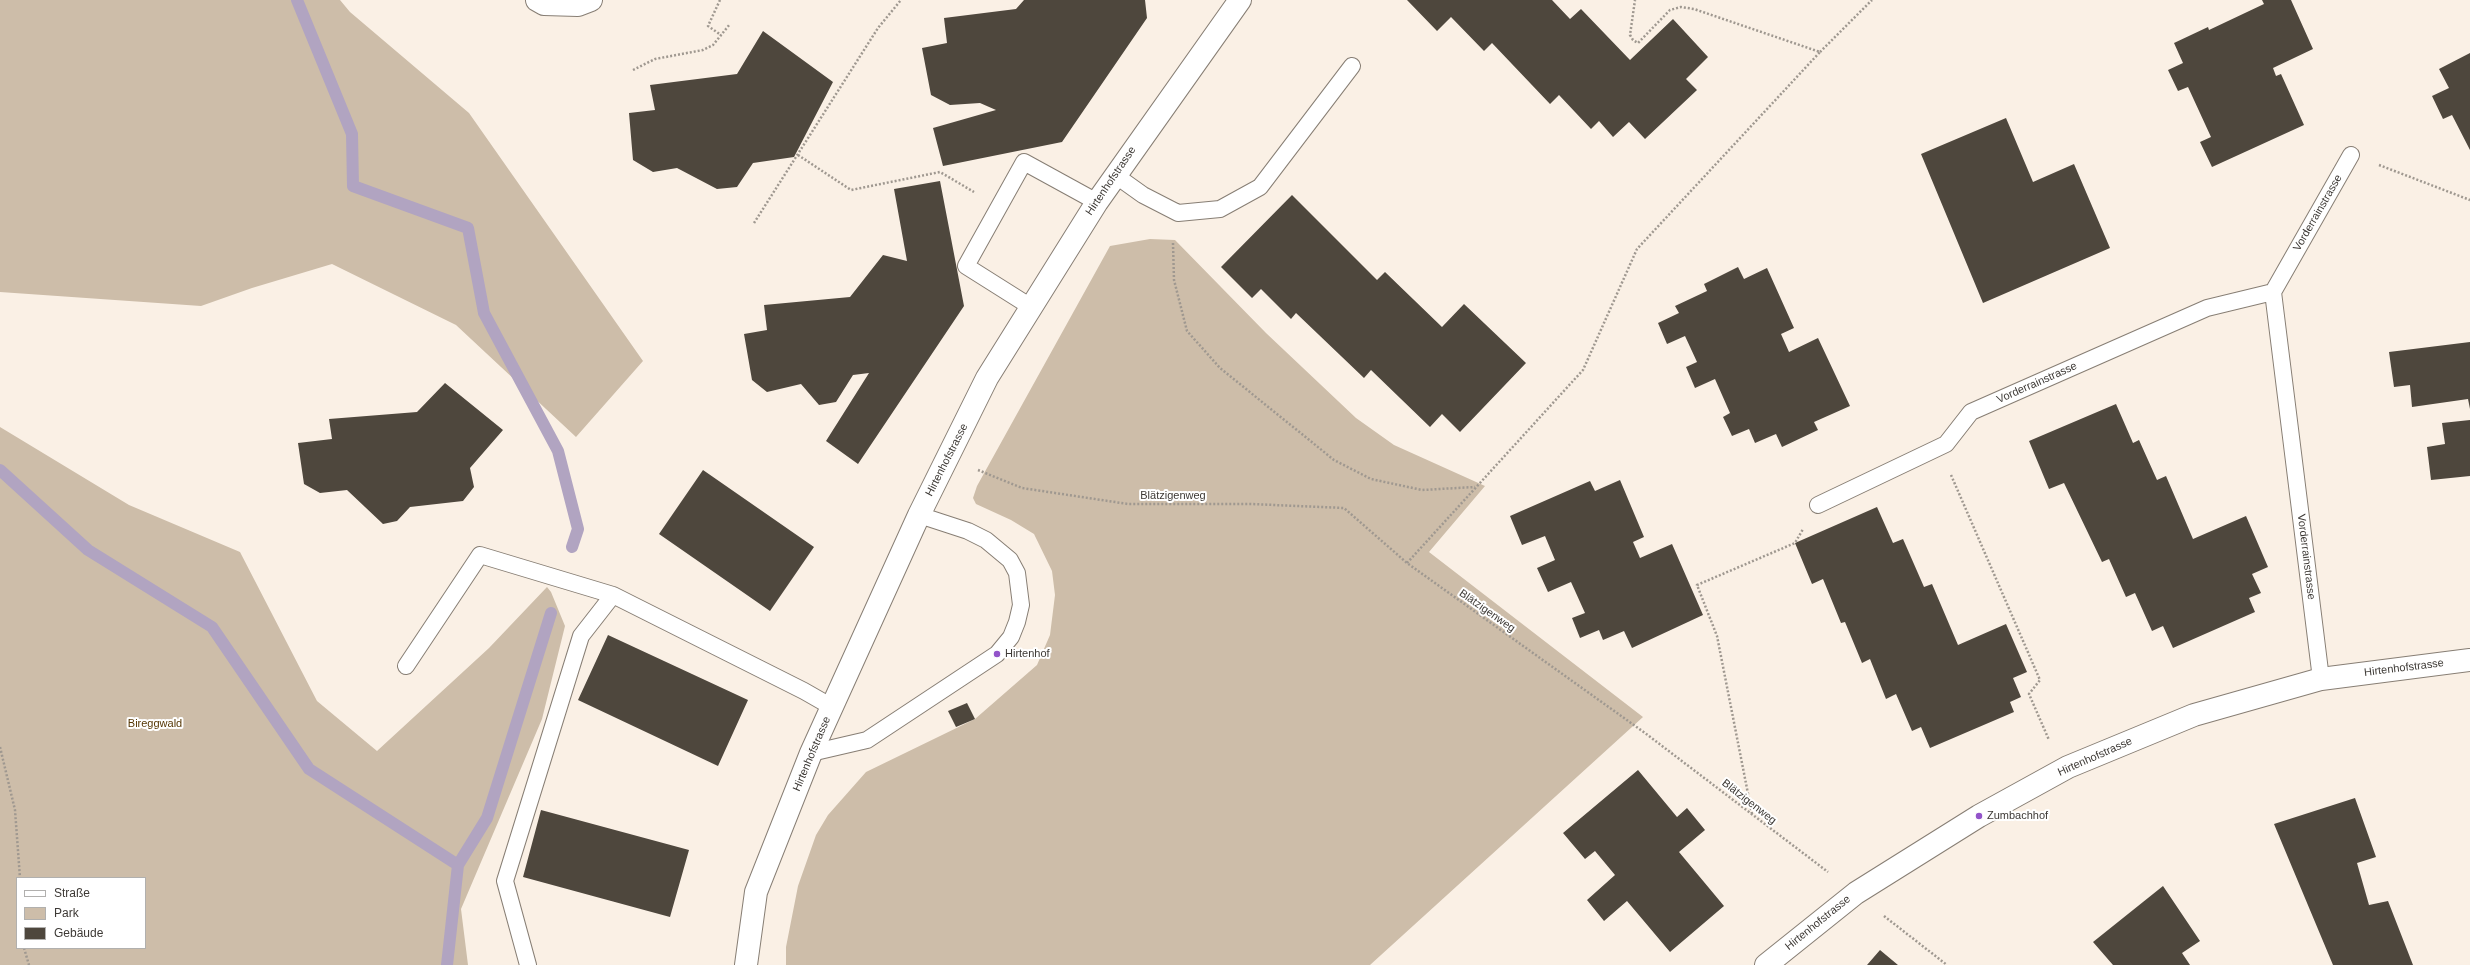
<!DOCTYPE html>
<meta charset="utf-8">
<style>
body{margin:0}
#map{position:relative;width:2470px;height:965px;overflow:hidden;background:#faf0e5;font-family:Helvetica,sans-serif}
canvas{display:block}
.legend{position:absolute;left:16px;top:877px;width:130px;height:72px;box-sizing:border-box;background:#fff;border:1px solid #b1b0ae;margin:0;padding:5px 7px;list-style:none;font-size:12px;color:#3d3935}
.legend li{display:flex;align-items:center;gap:8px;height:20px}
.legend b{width:20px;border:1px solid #b1b0ae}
</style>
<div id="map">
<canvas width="2470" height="965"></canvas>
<ul class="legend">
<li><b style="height:5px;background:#fff"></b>Straße</li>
<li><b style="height:11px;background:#cdbda9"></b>Park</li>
<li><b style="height:11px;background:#4e473d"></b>Gebäude</li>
</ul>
</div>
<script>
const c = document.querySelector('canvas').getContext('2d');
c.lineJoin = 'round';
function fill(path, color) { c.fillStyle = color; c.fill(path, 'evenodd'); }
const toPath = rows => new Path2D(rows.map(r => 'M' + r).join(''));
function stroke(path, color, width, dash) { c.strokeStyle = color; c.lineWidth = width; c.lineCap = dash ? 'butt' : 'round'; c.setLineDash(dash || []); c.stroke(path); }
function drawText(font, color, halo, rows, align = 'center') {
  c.font = font + ' Helvetica,sans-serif'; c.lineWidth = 4; c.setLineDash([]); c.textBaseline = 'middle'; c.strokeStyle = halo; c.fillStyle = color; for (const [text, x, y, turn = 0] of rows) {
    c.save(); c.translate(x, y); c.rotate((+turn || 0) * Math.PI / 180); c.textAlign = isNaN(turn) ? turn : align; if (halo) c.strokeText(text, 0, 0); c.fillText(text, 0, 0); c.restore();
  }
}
fill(toPath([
 [0,0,340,0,350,12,469,113,643,361,576,437,456,325,332,264,252,288,201,306,0,292],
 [1150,239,1175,240,1266,333,1356,418,1394,445,1485,486,1429,552,1643,717,1370,965,786,965,786,947,798,886,816,835,828,815,866,772,975,719,1037,665,1050,635,1055,595,1052,571,1034,534,1011,520,976,504,973,498,977,486,1110,246],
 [0,427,129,505,240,552,317,701,377,751,489,648,547,587,551,592,565,626,542,719,461,909,468,965,0,965],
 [17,878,145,878,145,948,17,948]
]), '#cdbda9');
stroke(toPath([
 [297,0,352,134,353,186,468,228,484,313,558,451,578,529,572,547],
 [0,470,88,550,212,627,309,769,458,865],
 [447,965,458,865,487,818,551,613]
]), '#b1a4c1', 12);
fill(toPath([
 [1024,0,1145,0,1147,18,1062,142,943,166,933,128,996,110,980,103,950,105,931,95,922,48,947,43,944,18,1016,9],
 [1407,0,1552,0,1570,19,1581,9,1630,60,1673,19,1708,57,1686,79,1697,90,1645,139,1629,122,1613,137,1599,121,1591,129,1559,95,1550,104,1492,43,1484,51,1451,17,1437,31],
 [2262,0,2291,0,2313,49,2273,68,2276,76,2281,74,2304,125,2212,167,2200,142,2211,137,2188,87,2178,91,2168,70,2183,63,2174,43,2208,27,2209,30,2264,4],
 [763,31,833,82,794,157,753,163,737,187,717,189,677,168,653,172,633,160,629,113,655,110,650,85,737,74],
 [2470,53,2470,150,2452,115,2443,119,2432,96,2449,88,2439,69],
 [2006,118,2033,182,2074,164,2110,248,1983,303,1921,154],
 [940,181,964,306,858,464,826,441,869,373,853,375,836,402,819,405,801,384,767,392,752,380,744,334,767,330,764,305,850,297,883,255,907,261,894,189],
 [1292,195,1377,280,1385,272,1442,327,1464,304,1526,363,1460,432,1442,414,1430,427,1371,370,1364,378,1296,313,1291,319,1261,289,1252,298,1221,267],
 [1738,267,1744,279,1767,268,1794,328,1781,334,1789,352,1818,338,1850,406,1814,422,1818,430,1782,447,1776,434,1755,443,1749,429,1732,436,1723,417,1730,413,1715,379,1695,388,1686,367,1697,362,1685,336,1667,344,1658,323,1679,313,1675,306,1707,291,1704,284],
 [2470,342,2470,409,2468,399,2412,407,2410,385,2394,387,2389,352],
 [445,383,503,430,470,468,474,487,463,501,410,507,397,521,383,524,347,490,320,493,304,484,298,443,332,439,329,419,417,412],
 [2116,404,2133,443,2139,440,2157,480,2166,476,2193,539,2246,516,2268,567,2252,574,2261,593,2249,598,2255,612,2173,648,2163,626,2152,631,2135,593,2126,597,2109,559,2102,562,2064,483,2049,489,2029,441],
 [2470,420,2470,476,2431,480,2427,447,2445,444,2442,423],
 [703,470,814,547,770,611,659,534],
 [1620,480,1644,537,1633,542,1640,558,1672,544,1703,615,1632,648,1624,631,1603,640,1599,630,1580,638,1572,618,1585,613,1571,582,1548,592,1537,568,1555,560,1545,536,1522,545,1510,516,1590,481,1595,491],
 [1877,507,1893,543,1903,539,1924,587,1932,584,1958,645,2006,624,2027,672,2013,678,2021,697,2010,702,2014,712,1930,748,1921,727,1912,731,1896,694,1886,699,1870,659,1862,663,1845,622,1841,623,1823,579,1812,584,1795,543],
 [608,635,748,700,718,766,578,700],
 [967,703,975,719,956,727,948,711],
 [1638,770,1677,817,1687,808,1705,830,1679,852,1724,906,1670,952,1627,901,1604,921,1587,900,1615,875,1595,851,1585,859,1563,833],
 [2355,798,2376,857,2357,863,2369,905,2388,901,2413,965,2333,965,2274,824],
 [541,810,689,850,670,917,523,877],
 [2163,886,2200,941,2182,953,2190,965,2113,965,2093,942],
 [1880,950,1898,965,1867,965]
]), '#4e473d');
const service = toPath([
 [1115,175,1143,195,1178,213,1220,209,1260,187,1352,66],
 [1031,307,966,266,1024,162,1097,202],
 [1818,505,1946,444,1971,412,2207,308,2273,292],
 [406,666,480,555,613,595],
 [2321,679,2273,292,2351,155],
 [811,753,867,740,997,654,1011,637,1017,622,1021,605,1017,573,1010,560,986,540,968,531,919,515],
 [528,965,505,881,581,636,613,595,804,691,832,707]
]);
const minor = toPath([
 [537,0,544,4,578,5,591,0],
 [746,965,756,892,811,753,919,515,987,378,1097,202,1240,0],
 [1766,965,1856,893,1979,816,2068,767,2194,715,2321,679,2470,660]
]);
stroke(service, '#877e74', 18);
stroke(minor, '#877e74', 24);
stroke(toPath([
 [720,0,708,26,721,35],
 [1820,52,1872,0],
 [633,70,655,59,703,50,713,45,730,24],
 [798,155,851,190,940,172,974,192],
 [2379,165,2470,200],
 [754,223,878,28,901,0],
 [1173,243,1174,280,1187,331,1220,368,1334,460,1371,479,1422,490,1475,487],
 [978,470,1022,488,1128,504,1251,504,1344,508,1407,563,1645,733,1828,872],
 [1951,475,2040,680,2029,694,2049,740],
 [1407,563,1583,370,1637,249,1820,52,1694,9,1681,7,1670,10,1638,43,1633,40,1630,35,1635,0],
 [0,747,15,810,20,878],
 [1752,814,1717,636,1697,585,1795,543,1803,529],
 [1884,916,1947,965],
 [24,948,29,965]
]), '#9f9890', 2.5, [2, 2]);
stroke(service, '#fff', 16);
stroke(minor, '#fff', 22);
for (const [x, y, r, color] of [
 [997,654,4,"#9354ca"],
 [1979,816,4,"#9354ca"]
]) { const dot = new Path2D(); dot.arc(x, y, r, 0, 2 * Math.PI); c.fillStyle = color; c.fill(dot); stroke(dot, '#fff', 1.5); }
drawText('11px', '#3d3935', '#fff', [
 ["Hirtenhofstrasse",1111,181,-56],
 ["Vorderrainstrasse",2318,213,-60],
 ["Vorderrainstrasse",2037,383,-24],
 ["Hirtenhofstrasse",947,460,-63],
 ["Blätzigenweg",1173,496],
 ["Vorderrainstrasse",2306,557,83],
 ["Blätzigenweg",1487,611,35],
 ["Hirtenhofstrasse",2404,668,-7],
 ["Hirtenhofstrasse",812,754,-67],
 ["Hirtenhofstrasse",2095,757,-24],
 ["Blätzigenweg",1749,802,38],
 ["Hirtenhofstrasse",1818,923,-39]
]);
drawText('11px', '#3d3935', '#fff', [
 ["Hirtenhof",1005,654],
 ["Zumbachhof",1987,816]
], 'left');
drawText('11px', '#563705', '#fff', [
 ["Bireggwald",155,724]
]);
</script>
